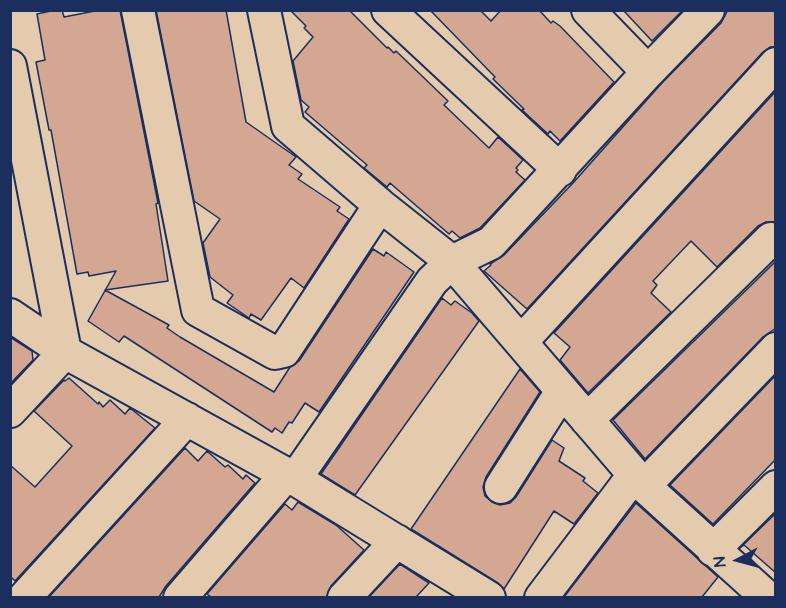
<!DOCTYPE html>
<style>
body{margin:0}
#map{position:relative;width:786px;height:608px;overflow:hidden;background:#e5cbad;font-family:"Architects Daughter",sans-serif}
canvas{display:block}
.frame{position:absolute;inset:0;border:12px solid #1b2f5e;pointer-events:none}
.north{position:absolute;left:708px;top:530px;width:60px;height:60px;-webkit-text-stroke:4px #e5cbad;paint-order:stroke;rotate:264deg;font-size:16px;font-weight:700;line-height:24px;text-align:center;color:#1b2f5e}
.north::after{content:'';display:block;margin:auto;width:21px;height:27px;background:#1b2f5e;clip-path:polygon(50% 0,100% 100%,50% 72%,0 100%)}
</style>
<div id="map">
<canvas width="786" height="608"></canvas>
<div class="frame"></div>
<div class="north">N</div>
</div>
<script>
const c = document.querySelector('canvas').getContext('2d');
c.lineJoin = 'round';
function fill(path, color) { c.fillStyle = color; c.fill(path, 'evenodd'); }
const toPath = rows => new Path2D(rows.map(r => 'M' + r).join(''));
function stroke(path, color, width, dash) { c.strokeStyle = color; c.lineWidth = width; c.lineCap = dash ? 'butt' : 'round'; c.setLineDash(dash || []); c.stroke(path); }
const building = toPath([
 [55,10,62,10,64,17,100,10,120,10,158,203,156,204,168,281,105,290,169,325,167,328,180,337,274,392,290,367,299,361,373,249,384,256,386,252,414,272,319,412,305,403,292,423,289,422,282,433,275,428,272,432,124,336,119,342,88,321,116,271,89,276,88,272,77,274,51,130,49,130,36,62,45,60,37,14,55,10],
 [156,10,226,10,246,122,296,157,289,165,302,174,298,179,340,207,337,211,349,219,304,288,291,278,261,320,251,314,249,318,227,303,233,295,210,277,203,243,220,219,194,201,156,10],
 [290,10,349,10,387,48,388,47,394,53,396,51,448,101,444,105,489,148,498,137,523,160,516,168,518,170,516,172,525,180,480,228,460,238,452,231,449,234,390,183,387,187,364,168,367,165,305,112,309,107,301,100,293,61,313,37,304,28,306,26,290,10],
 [430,10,480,10,491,21,501,10,539,10,551,23,553,21,560,26,614,82,560,141,550,131,548,134,522,110,524,109,493,79,495,77,430,10],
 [623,10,682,10,682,11,652,41,623,10],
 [728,10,776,10,776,47,770,47,763,52,527,309,484,271,491,265,490,264,504,255,573,183,661,84,721,23,728,10],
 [776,91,776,222,766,222,758,226,717,267,691,241,653,281,657,285,651,293,671,312,588,393,560,360,570,347,554,333,776,91],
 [776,261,776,328,763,337,645,459,613,420,776,261],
 [442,298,451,305,455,301,472,313,479,321,355,495,321,474,442,298],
 [10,337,32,351,33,360,10,384,10,337],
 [520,369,540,392,486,477,483,487,485,496,492,502,500,505,510,503,516,497,552,440,564,448,559,461,585,478,583,481,598,493,574,524,554,511,504,589,498,583,411,529,520,369],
 [776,375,776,459,713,524,670,485,776,375],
 [69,378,98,404,99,402,103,407,110,400,125,414,130,408,155,428,15,581,10,576,10,465,35,487,72,446,34,411,64,380,65,381,69,378],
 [185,448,198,461,207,451,225,467,228,465,243,479,246,475,255,483,166,586,159,597,49,597,185,448],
 [298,502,336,525,364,550,331,586,327,597,211,597,207,594,285,504,292,510,298,502],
 [636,503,718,577,702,597,564,597,636,503],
 [775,514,776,514,776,573,744,545,740,548,775,514],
 [400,564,429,583,416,597,369,597,400,564]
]);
fill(building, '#d3a792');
stroke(building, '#1b2f5e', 1.5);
const minor = toPath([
 [138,10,198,310,275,353,284,351,380,205],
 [264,10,288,126,380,205,452,262,644,486,768,598],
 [388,10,560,170],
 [588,10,648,72],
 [10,66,65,352],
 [10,315,65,352,295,479,489,598],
 [521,342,776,64],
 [10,411,65,352],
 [587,420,771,239,776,243],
 [295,479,432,281,452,262,491,243,648,72,708,10],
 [644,486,776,349],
 [501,487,562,391],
 [713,550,776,487],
 [24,598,187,419],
 [180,598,286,475],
 [344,598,397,541],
 [541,598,634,475]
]);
stroke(minor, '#1b2f5e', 36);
stroke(minor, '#e5cbad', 32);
</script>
